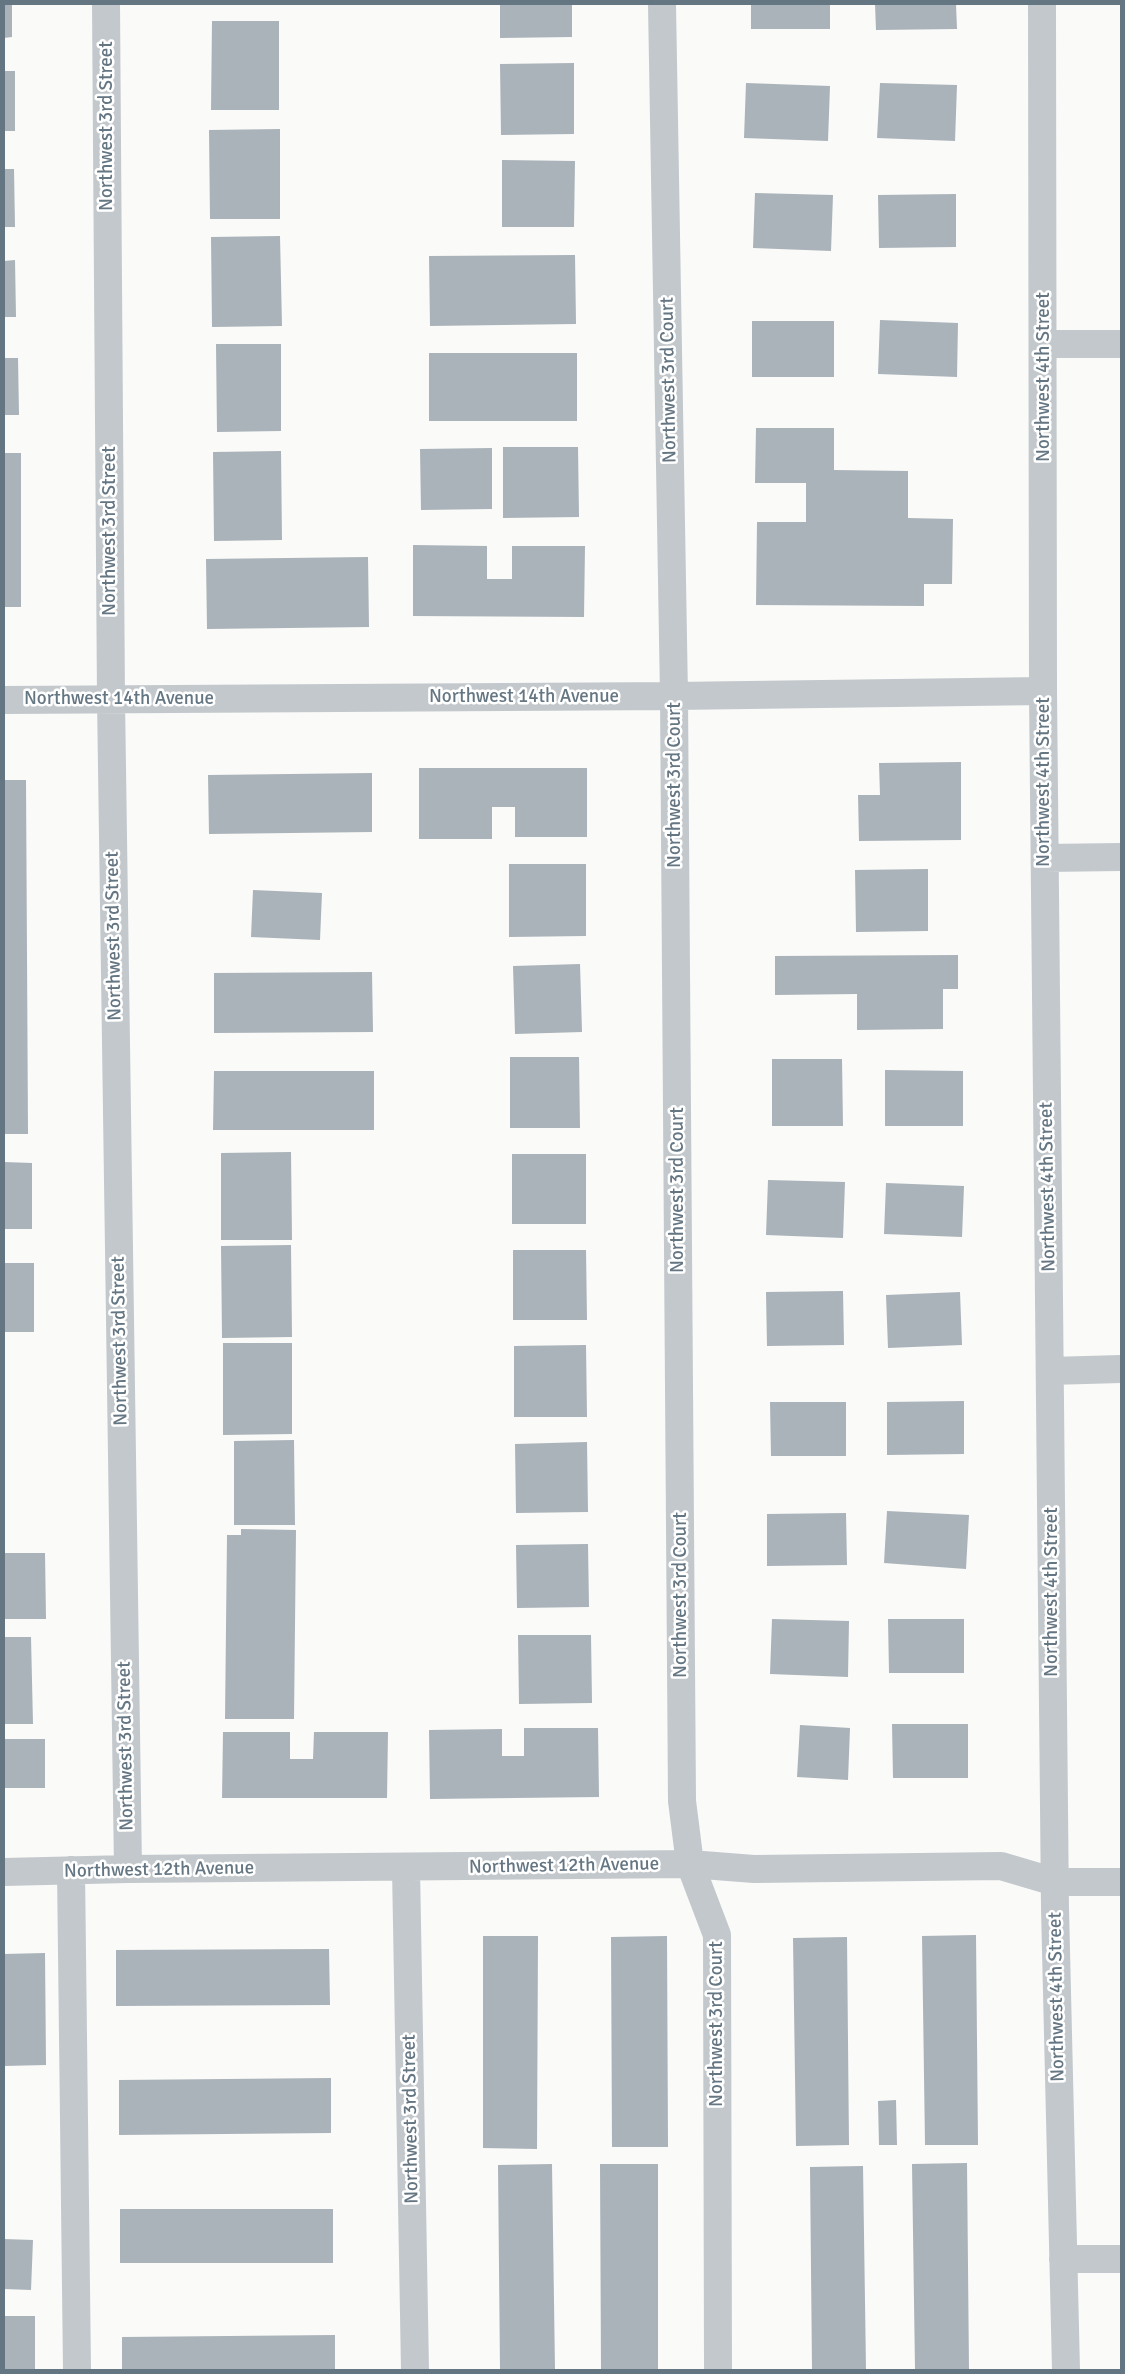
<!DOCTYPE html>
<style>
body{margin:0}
#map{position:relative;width:1125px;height:2374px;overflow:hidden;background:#fafaf8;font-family:Signika,sans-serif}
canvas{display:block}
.frame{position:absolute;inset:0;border:5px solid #657683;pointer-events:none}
</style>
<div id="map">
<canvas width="1125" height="2374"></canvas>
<div class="frame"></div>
</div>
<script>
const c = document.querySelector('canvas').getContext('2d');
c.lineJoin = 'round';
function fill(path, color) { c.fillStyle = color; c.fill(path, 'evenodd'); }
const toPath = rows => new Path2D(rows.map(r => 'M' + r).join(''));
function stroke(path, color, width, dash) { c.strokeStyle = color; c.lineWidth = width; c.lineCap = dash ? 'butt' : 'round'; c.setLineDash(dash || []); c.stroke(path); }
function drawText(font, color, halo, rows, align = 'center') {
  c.font = font + ' Signika,sans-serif'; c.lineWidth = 5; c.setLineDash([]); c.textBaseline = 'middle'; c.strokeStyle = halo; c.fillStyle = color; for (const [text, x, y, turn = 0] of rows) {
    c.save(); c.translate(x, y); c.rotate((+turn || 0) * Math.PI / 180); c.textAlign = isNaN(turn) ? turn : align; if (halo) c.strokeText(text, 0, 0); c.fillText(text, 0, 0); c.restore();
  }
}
fill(toPath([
 [4,4,12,4,12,37,4,38],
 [500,4,572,4,572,37,500,38],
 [751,4,830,4,830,29,751,29],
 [875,4,956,4,957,29,876,30],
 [212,21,279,21,279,110,211,110],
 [574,63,574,134,501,135,500,64],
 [4,71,15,71,15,131,4,131],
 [746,83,830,86,828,141,744,138],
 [880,83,957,85,955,141,877,138],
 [280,129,280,219,210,219,209,130],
 [502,160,575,161,574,227,502,227],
 [4,169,14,169,15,227,4,227],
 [755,193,833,195,831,251,753,248],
 [956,194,956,247,879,248,878,195],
 [280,236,282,326,212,327,211,237],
 [575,255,576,324,430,326,429,256],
 [15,260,16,317,4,317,4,261],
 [880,320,958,323,957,377,878,374],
 [752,321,834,321,834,377,752,377],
 [216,344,281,344,281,431,217,432],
 [429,353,577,353,577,421,429,421],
 [4,358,18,358,19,415,4,415],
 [756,428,834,428,834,470,908,471,908,518,953,519,952,584,924,584,924,606,756,605,757,522,806,522,806,483,755,483],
 [503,447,578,447,579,517,503,518],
 [492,448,492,509,421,510,420,449],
 [281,451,282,540,214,541,213,452],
 [4,453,21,453,21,607,4,607],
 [413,545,487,546,487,579,512,579,512,546,585,546,584,617,413,616],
 [368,557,369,627,207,629,206,559],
 [961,762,961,840,859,841,858,795,880,795,879,763],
 [419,768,587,768,587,837,515,837,515,807,492,807,492,839,419,839],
 [372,773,372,832,209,834,208,775],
 [4,780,26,780,28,1134,4,1134],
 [509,864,586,864,586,936,509,937],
 [928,869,928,931,856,932,855,870],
 [253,890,322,893,320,940,251,937],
 [958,955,958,989,943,989,943,1029,857,1030,857,994,775,995,775,956],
 [580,964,582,1032,515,1034,513,966],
 [372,972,373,1032,214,1033,214,973],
 [510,1057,579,1057,580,1128,510,1128],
 [772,1059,842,1059,843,1126,772,1126],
 [885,1070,963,1071,963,1126,885,1126],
 [214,1071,374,1071,374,1130,213,1130],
 [291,1152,292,1240,221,1240,221,1153],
 [512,1154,586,1154,586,1224,512,1224],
 [4,1162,32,1163,32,1229,4,1229],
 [768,1180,845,1182,843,1238,766,1235],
 [886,1183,964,1186,962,1237,884,1234],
 [291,1245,292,1337,222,1338,221,1246],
 [513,1250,586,1250,587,1320,513,1320],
 [4,1263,34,1263,34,1332,4,1332],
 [843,1291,844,1345,767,1346,766,1292],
 [960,1292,962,1345,888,1348,886,1295],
 [223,1343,292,1343,292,1434,223,1435],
 [586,1345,587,1417,514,1417,514,1346],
 [964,1401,964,1454,887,1455,887,1402],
 [770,1402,846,1402,846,1456,771,1456],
 [294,1440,295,1525,234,1525,234,1441],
 [587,1442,588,1512,516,1513,515,1444],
 [887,1511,969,1515,966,1569,884,1563],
 [846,1513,847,1565,767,1566,767,1514],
 [241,1529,296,1530,294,1719,225,1719,227,1535,241,1535],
 [588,1544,589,1607,517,1608,516,1545],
 [4,1553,45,1553,46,1619,4,1619],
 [772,1619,849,1621,848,1677,770,1674],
 [888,1619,964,1619,964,1673,889,1673],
 [518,1635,591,1635,592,1703,519,1704],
 [4,1637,31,1637,33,1724,4,1724],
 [892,1724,968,1724,968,1778,893,1778],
 [800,1725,850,1728,848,1780,797,1777],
 [524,1728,598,1728,599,1797,430,1799,429,1730,502,1729,502,1756,524,1756],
 [223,1732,290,1732,290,1759,313,1759,314,1732,388,1732,387,1798,222,1798],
 [4,1739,45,1739,45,1788,4,1788],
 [976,1935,978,2145,925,2145,922,1936],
 [483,1936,538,1936,537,2149,483,2148],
 [667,1936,668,2147,612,2147,611,1937],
 [847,1937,849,2145,796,2146,793,1938],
 [329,1949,330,2005,116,2006,116,1950],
 [45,1953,46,2065,4,2066,4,1954],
 [331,2078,331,2133,119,2135,119,2080],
 [896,2100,897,2145,879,2145,878,2101],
 [967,2163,969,2370,915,2370,912,2164],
 [552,2164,555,2370,500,2370,498,2165],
 [600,2164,658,2164,658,2370,601,2370],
 [863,2166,866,2370,812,2370,810,2167],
 [120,2209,333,2209,333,2263,120,2263],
 [4,2239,33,2240,31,2290,4,2289],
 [4,2316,35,2316,35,2370,4,2370],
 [335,2335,335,2370,122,2370,122,2337]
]), '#aab3b9');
stroke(toPath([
 [106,4,111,699,128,1869],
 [662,4,674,696,682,1801,690,1864,717,1935,718,2370],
 [1042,4,1043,691,1055,1908,1066,2370],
 [1044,344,1121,344],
 [4,700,674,696,1043,691],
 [1045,858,1121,857],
 [1050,1371,1121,1369],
 [406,1868,415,2370],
 [71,1870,77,2370],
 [4,1872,128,1869,690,1864,754,1869,1001,1866,1055,1882,1121,1882],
 [1063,2259,1121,2259]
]), '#c3c8cc', 28);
drawText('19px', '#657683', '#fff', [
 ["Northwest 3rd Street",107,126,-90],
 ["Northwest 4th Street",1044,377,-90],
 ["Northwest 3rd Court",669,380,-91],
 ["Northwest 3rd Street",110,531,-90],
 ["Northwest 14th Avenue",524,697],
 ["Northwest 14th Avenue",119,699],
 ["Northwest 4th Street",1044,782,-90],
 ["Northwest 3rd Court",675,785,-90],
 ["Northwest 3rd Street",114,936,-91],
 ["Northwest 4th Street",1048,1187,-91],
 ["Northwest 3rd Court",678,1190,-90],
 ["Northwest 3rd Street",120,1341,-91],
 ["Northwest 4th Street",1052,1592,-90],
 ["Northwest 3rd Court",681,1595,-90],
 ["Northwest 3rd Street",126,1746,-91],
 ["Northwest 12th Avenue",564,1866,-1],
 ["Northwest 12th Avenue",159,1870,-1],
 ["Northwest 4th Street",1057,1997,-91],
 ["Northwest 3rd Court",717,2024,-90],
 ["Northwest 3rd Street",411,2119,-91]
]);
</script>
